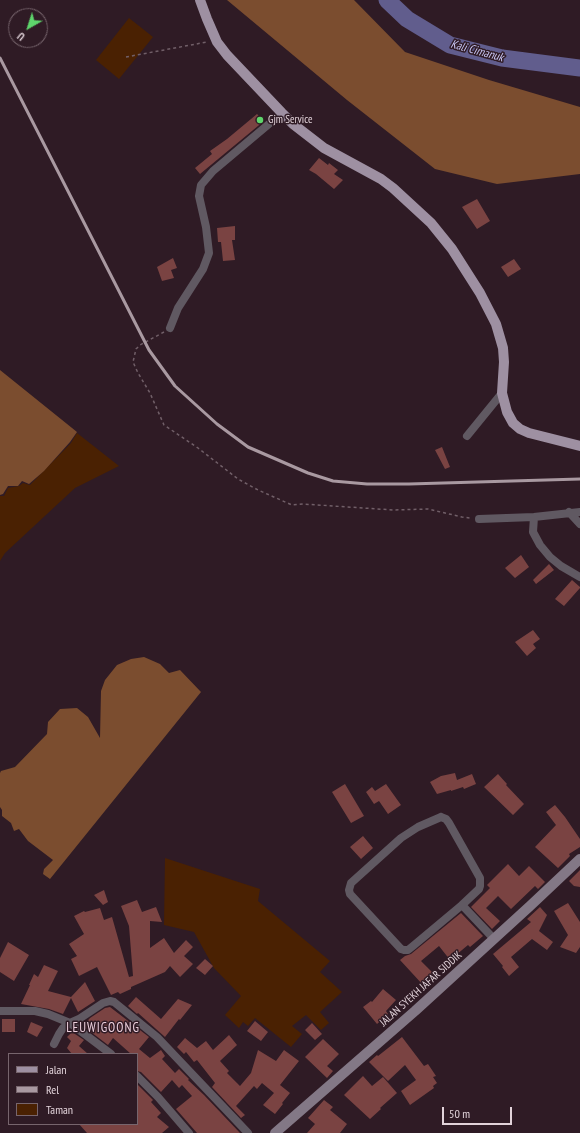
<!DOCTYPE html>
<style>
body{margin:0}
#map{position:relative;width:580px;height:1133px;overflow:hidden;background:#2f1b25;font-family:"PT Sans Narrow",sans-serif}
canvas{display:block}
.legend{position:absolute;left:8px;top:1053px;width:130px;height:72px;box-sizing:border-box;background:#2f1b25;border:1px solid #77656d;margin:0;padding:5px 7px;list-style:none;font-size:12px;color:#e2d3da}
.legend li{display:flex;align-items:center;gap:8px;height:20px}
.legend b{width:20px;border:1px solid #77656d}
.north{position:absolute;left:8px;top:8px;width:40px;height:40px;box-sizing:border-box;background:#2f1b25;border:1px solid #77656d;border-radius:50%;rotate:219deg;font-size:11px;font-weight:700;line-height:16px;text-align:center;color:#e2d3da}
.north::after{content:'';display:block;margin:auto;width:14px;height:18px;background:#5ed56c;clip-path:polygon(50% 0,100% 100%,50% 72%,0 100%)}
.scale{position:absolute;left:442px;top:1107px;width:70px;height:18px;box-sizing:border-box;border:2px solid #e2d3da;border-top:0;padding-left:5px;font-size:12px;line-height:14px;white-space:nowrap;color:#e2d3da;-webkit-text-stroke:3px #2f1b25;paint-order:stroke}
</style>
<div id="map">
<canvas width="580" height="1133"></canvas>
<ul class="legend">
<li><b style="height:5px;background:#9e90a2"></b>Jalan</li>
<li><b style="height:5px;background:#a999a1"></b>Rel</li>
<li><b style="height:11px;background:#4a2102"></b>Taman</li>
</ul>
<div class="north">U</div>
<div class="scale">50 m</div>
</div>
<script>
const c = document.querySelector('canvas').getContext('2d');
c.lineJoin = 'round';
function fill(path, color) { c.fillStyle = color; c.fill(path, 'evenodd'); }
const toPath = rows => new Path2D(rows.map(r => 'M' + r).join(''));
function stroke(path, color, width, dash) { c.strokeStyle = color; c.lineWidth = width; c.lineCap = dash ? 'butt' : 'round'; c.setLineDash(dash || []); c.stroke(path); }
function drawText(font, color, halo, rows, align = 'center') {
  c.font = font + ' "PT Sans Narrow",sans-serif'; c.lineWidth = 3; c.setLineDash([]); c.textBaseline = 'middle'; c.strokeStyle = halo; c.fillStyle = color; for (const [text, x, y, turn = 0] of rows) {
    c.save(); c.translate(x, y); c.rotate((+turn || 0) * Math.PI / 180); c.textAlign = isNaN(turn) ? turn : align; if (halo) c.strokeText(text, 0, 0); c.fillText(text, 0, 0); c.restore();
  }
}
fill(toPath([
 [129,18,153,37,119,79,96,60],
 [77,433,119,466,75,488,5,553,0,561,0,496,4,496,8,488,19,486,23,483,30,485,71,443],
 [165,858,260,889,258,901,330,961,320,972,342,992,320,1012,329,1023,321,1030,306,1015,292,1026,302,1034,291,1047,255,1018,248,1026,243,1022,239,1028,225,1015,241,996,214,968,194,932,164,925]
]), '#4a2102');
fill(toPath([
 [227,0,354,0,405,52,489,80,580,107,580,174,497,184,435,169,347,100],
 [0,370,77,432,70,442,44,471,29,484,22,481,18,486,8,486,3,494,0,495],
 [144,657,160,664,169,673,180,670,201,692,50,879,43,874,44,869,53,860,28,841,19,829,14,831,11,823,2,816,2,810,0,807,0,773,1,771,15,767,47,734,48,722,60,709,77,708,88,717,100,738,101,691,105,680,117,665,131,659]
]), '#7b4d2f');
stroke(toPath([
 [387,0,407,19,450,45,502,58,580,68]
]), '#615d8d', 17);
fill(toPath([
 [257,114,264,121,200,174,195,168,212,154,210,151,227,139],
 [319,158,328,165,329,163,338,170,334,174,343,180,334,189,316,174,309,170],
 [477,199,490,221,477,229,462,207],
 [235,226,235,240,232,240,235,260,223,261,221,242,218,242,217,228],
 [173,258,177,268,171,270,174,278,162,281,157,267],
 [514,259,521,269,508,277,501,267],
 [442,447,450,467,445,469,435,450],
 [521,555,529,567,515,578,505,568],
 [549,564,554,570,536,584,533,580],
 [572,580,580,587,580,588,564,606,555,599],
 [533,630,540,639,533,644,536,648,527,656,515,642],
 [455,773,457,780,472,774,476,784,464,789,463,787,451,791,451,790,437,794,430,782,441,776],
 [498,774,507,784,506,785,524,804,513,815,484,787],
 [345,784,364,816,351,823,332,792],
 [386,784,401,805,388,814,379,801,374,804,366,792,372,787,375,791],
 [555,805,565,817,580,839,580,847,569,854,570,856,558,868,535,847,556,825,546,812],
 [363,836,373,848,361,859,350,847],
 [508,864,519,876,529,866,545,882,538,889,535,886,511,909,498,896,486,908,500,921,492,929,471,907,490,888,487,885],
 [580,870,580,887,574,886,569,881],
 [104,890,108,902,103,905,94,895],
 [137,900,142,912,156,907,162,922,150,921,150,948,164,938,174,953,186,940,193,947,184,956,193,964,180,977,170,966,165,972,131,987,131,989,120,994,118,992,111,995,97,967,79,976,71,959,77,956,69,944,84,934,74,916,84,911,85,912,100,908,104,920,112,917,129,977,133,976,129,926,121,906],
 [568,903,580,922,580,947,576,953,560,947,568,935,554,911],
 [540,907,547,915,539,931,553,942,547,950,532,939,511,957,519,967,509,976,502,967,503,966,493,954,531,922,527,919],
 [461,913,483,936,470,947,468,945,450,960,439,946,421,961,434,974,423,985,400,960,405,956,411,954],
 [8,942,29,955,14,981,0,972,0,958],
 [205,959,213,966,205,975,196,968],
 [44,965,58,971,48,991,71,997,85,982,95,1001,78,1012,71,998,63,1014,49,1009,21,1004,30,985,29,985,34,974,38,977],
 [383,989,396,1000,386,1011,388,1014,377,1024,363,1007,371,1001,372,1002],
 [136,997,161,1019,178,999,192,1005,180,1020,179,1019,165,1037,138,1013,137,1014,128,1006],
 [110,1007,149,1037,139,1049,150,1058,161,1050,165,1056,162,1059,175,1073,179,1069,189,1079,188,1080,204,1095,240,1133,197,1133,176,1109,192,1096,182,1085,179,1088,172,1080,161,1092,141,1072,137,1071,137,1054,131,1054,113,1038,108,1045,83,1026,90,1018,105,1008],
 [2,1019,15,1019,15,1032,2,1032],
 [255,1021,268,1032,261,1041,247,1031],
 [31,1022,43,1027,37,1037,27,1032],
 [312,1023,322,1034,315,1040,305,1030],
 [72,1032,84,1040,79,1046,88,1054,72,1054,67,1048,71,1041,67,1037],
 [229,1035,237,1045,220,1061,229,1071,227,1073,240,1086,251,1073,258,1050,276,1061,284,1050,299,1061,280,1085,290,1093,282,1103,283,1104,275,1114,263,1105,274,1093,262,1083,257,1089,254,1086,236,1106,245,1115,241,1118,212,1087,215,1083,197,1060,194,1062,186,1052,184,1054,177,1047,185,1038,197,1048,206,1041,213,1050],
 [402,1037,424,1066,428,1064,436,1076,433,1077,437,1083,433,1086,434,1088,410,1105,401,1091,416,1080,405,1065,388,1081,369,1062,377,1055,378,1056],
 [323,1039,339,1054,327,1066,333,1071,327,1078,305,1057],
 [363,1076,372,1086,383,1077,397,1093,380,1108,381,1109,370,1119,344,1095],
 [137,1084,153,1100,151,1102,161,1113,157,1117,169,1127,162,1133,87,1133,79,1124,137,1124],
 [324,1100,333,1107,330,1110,347,1124,340,1133,307,1133,315,1124,308,1118]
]), '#7a4342');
stroke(toPath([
 [126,57,207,42],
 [164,332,140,345,136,349,133,362,138,373,150,393,164,425,198,448,238,479,258,490,292,505,303,504,393,510,428,509,462,517,470,518]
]), '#715f68', 1.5, [3, 3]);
stroke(toPath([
 [170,328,178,308,203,269,209,253,206,227,199,196,201,185,213,171,282,113],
 [467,436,502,393],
 [569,512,580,524],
 [534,517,533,532,540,545,550,557,561,566,580,577],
 [479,519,534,517,580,512],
 [441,817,446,819,449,823,480,878,480,886,479,889,462,905,413,946,408,950,404,950,401,949,350,894,349,890,351,883,401,838,418,827,441,817],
 [462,905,494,939],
 [0,1011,35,1011,48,1014,70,1023,79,1019,103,1003,110,1001,114,1002,157,1037,248,1133],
 [54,1044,59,1034,63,1028,70,1023,111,1054],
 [137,1076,158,1097,189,1133]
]), '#605962', 8);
stroke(toPath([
 [275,1133,415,1011,530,906,580,859]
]), '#837886', 10);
stroke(toPath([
 [200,0,207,19,217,42,227,55,282,113,293,124,324,148,381,179,393,188,431,223,452,249,480,293,496,324,503,348,504,362,502,393,507,412,513,423,520,429,529,433,580,446]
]), '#9e90a2', 10);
stroke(toPath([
 [0,58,149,350,175,386,217,424,248,447,308,473,333,481,367,484,409,484,580,479]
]), '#a999a1', 3);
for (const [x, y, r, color] of [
 [260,120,4,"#5ed56c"]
]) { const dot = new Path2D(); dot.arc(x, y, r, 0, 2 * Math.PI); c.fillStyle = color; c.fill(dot); stroke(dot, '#2f1b25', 1.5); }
drawText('11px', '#e2d3da', '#2f1b25', [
 ["Gjm Service",268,120]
], 'left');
drawText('11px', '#e2d3da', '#2f1b25', [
 ["JALAN SYEKH JAFAR SIDDIK",421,989,-42]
]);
drawText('italic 12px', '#c8c6f4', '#2f1b25', [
 ["Kali Cimanuk",477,51,15]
]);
c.letterSpacing = '1px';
drawText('13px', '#edd0dd', '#2f1b25', [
 ["LEUWIGOONG",103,1028]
]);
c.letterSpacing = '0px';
</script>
